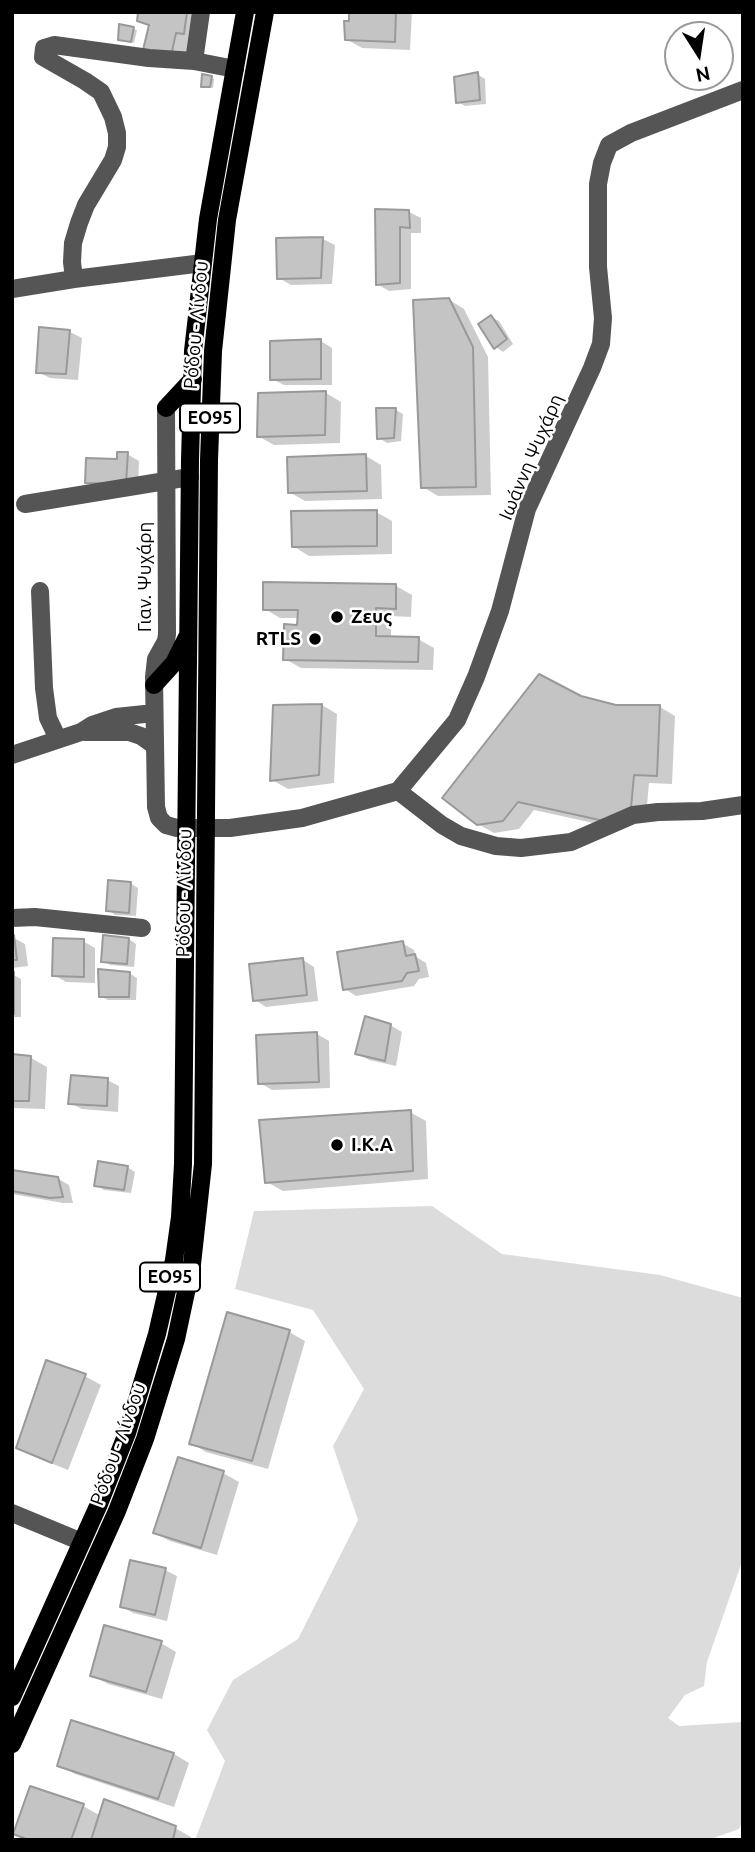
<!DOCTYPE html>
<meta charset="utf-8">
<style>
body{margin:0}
#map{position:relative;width:755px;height:1852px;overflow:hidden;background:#fff;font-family:Ubuntu,sans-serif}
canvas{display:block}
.frame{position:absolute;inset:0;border:14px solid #000;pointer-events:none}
.north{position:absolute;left:664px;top:21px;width:70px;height:70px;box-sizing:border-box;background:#fff;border:2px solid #999;border-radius:50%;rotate:168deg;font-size:19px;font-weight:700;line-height:28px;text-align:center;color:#000}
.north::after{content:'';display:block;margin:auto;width:24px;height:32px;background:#000;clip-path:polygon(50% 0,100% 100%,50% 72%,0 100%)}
</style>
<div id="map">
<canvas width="755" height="1852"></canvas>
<div class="frame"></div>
<div class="north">N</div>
</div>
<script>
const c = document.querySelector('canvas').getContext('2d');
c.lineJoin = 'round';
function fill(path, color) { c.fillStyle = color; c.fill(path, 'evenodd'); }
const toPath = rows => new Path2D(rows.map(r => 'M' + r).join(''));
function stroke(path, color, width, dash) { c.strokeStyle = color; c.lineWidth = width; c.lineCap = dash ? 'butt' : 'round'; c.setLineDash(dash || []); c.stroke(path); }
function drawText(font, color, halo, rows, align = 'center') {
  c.font = font + ' Ubuntu,sans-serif'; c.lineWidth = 5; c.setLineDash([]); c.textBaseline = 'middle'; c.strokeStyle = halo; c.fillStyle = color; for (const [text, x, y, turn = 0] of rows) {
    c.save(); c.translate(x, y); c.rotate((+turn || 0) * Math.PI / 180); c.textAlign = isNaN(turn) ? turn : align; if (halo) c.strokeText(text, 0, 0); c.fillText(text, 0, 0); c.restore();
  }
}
fill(toPath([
 [432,1206,502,1254,660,1275,743,1298,743,1559,707,1662,704,1686,685,1695,668,1718,679,1726,743,1722,743,1820,739,1829,708,1840,195,1840,225,1761,207,1730,233,1680,298,1639,358,1520,333,1446,364,1389,313,1310,235,1289,254,1211]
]), '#dcdcdc');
fill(toPath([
 [140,12,203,12,187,63,160,58,150,27,139,20],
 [351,12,412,12,410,50,362,48,346,39,351,23],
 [121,26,137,30,134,43,123,41],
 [477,74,485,79,486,104,465,106,458,102],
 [211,77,214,79,213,88,202,86],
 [377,211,409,212,421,218,421,233,411,233,411,289,389,291,377,284],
 [278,239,323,239,335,245,332,284,291,285,279,278],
 [448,299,464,309,488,357,491,495,438,496,423,487],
 [491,317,499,321,513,344,503,352,496,347],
 [41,329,70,332,82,338,78,380,50,378,38,372],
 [321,341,332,348,332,385,284,385,272,379],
 [326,393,341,402,340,443,274,445,258,436],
 [396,410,403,414,401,441,387,443,379,438],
 [127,454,139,461,138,490,98,488,87,482],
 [366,456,381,465,382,499,305,501,289,492],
 [376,512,392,521,392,554,309,556,293,546],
 [396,586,412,595,411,617,391,616,391,638,418,639,434,648,433,670,301,668,285,659,299,626,299,618,280,618,265,609],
 [581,697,616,707,660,707,675,716,672,784,649,783,646,817,621,829,534,810,519,829,494,833,478,824],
 [322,705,337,714,334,783,288,789,272,780],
 [130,883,138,888,136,916,115,915,108,910],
 [12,937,25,944,28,966,12,968],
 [129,939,136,944,134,967,110,965,103,961],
 [83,941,95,948,95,983,66,982,54,975],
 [402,943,414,950,415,956,426,963,429,977,419,979,414,986,356,996,345,989],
 [303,960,314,967,318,1001,266,1007,255,1000],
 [129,973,137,978,136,1000,108,1000,100,996],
 [12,974,21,979,21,1017,12,1017],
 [390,1025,402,1032,396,1066,369,1060,357,1053],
 [317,1034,329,1041,330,1088,272,1090,260,1083],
 [12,1056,31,1058,47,1067,45,1109,12,1108],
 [107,1080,119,1086,118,1112,82,1109,70,1103],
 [410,1112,426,1121,428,1179,283,1191,267,1182],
 [127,1167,135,1172,131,1193,104,1190,96,1185],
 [12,1172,57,1178,69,1185,73,1203,63,1203,12,1194],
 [289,1332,305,1341,268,1469,206,1452,191,1443],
 [85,1376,101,1385,68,1470,33,1456,18,1447],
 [223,1473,239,1482,217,1555,170,1541,155,1533],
 [165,1570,177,1576,167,1621,133,1613,122,1606],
 [161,1643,176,1652,162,1699,108,1684,92,1675],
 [174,1754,189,1763,174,1807,75,1774,59,1765],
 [83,1806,101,1816,175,1828,191,1837,190,1840,26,1840,15,1834]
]), '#0003');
const building = toPath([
 [138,12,187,12,184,34,176,33,171,56,143,50,149,25,137,21,138,12],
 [349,12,396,12,395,42,345,40,344,21,349,21,349,12],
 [119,24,134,27,131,42,118,40,119,24],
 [478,72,480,100,456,103,454,77,478,72],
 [202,74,212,76,210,87,201,87,202,74],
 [375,209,409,210,410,228,400,227,400,283,376,285,375,209],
 [323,237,321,278,277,279,276,238,323,237],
 [449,298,473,347,476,487,421,488,413,300,449,298],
 [491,315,507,339,494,349,478,324,491,315],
 [39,327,70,330,66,374,36,373,39,327],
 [321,339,321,379,270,380,270,341,321,339],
 [326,391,325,435,257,437,258,393,326,391],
 [376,408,396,408,394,438,377,439,376,408],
 [117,452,128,452,126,484,85,483,86,458,117,459,117,452],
 [366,454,367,491,288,493,287,457,366,454],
 [377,510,377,546,292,547,291,511,377,510],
 [263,582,396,584,396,609,376,608,376,636,419,637,418,662,283,660,284,624,297,625,298,610,263,610,263,582],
 [539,674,581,696,616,705,660,705,657,776,634,775,631,808,604,821,518,802,503,821,477,825,442,798,539,674],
 [322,704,319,775,270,781,273,705,322,704],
 [108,880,131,882,129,913,106,911,108,880],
 [12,935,14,935,17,960,12,960,12,935],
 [103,935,129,938,127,964,101,962,103,935],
 [53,938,84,939,84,977,52,976,53,938],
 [403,941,406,956,415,954,419,971,407,973,402,981,343,990,337,952,403,941],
 [303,958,307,995,253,1001,249,964,303,958],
 [98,969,130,972,129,997,99,997,98,969],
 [12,972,14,972,14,1014,12,1014,12,972],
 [365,1016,391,1024,385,1061,355,1054,365,1016],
 [317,1032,319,1082,258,1084,256,1035,317,1032],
 [12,1054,31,1056,29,1101,12,1101,12,1054],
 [71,1075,108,1078,107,1106,68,1104,71,1075],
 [411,1110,413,1171,265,1183,259,1120,411,1110],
 [98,1161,128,1166,124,1190,94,1186,98,1161],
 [12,1170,58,1177,63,1197,50,1198,12,1191,12,1170],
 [227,1312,290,1330,252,1461,189,1444,227,1312],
 [46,1360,86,1374,52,1463,16,1448,46,1360],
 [178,1457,224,1471,201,1548,153,1533,178,1457],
 [130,1560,166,1568,155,1615,120,1607,130,1560],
 [104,1625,162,1641,146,1692,90,1676,104,1625],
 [71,1720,174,1753,158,1799,57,1766,71,1720],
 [30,1786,84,1804,71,1840,29,1840,13,1834,30,1786],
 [104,1799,176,1826,173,1840,91,1840,104,1799]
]);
fill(building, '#c4c4c4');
stroke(building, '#999', 2);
stroke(toPath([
 [194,61,201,12],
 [74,279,72,262,73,243,79,223,86,205,113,160,117,147,117,133,113,117,101,92,85,81,43,57,44,48,54,45,149,58,194,61,235,69],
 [12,289,74,279,203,263],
 [166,408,167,634,166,641,156,659,154,677,156,807,159,818,166,825,177,828,230,828,302,818,398,791,457,720,476,677,500,611,527,509,592,368,601,344,603,318,598,267,598,184,602,163,609,145,631,133,743,90],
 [25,504,190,477],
 [40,591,44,688,48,718,58,739],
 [85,732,129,732,141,736,155,746],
 [12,755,81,732,92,725,116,717,154,713],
 [398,791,442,825,461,836,496,846,521,848,571,842,633,815,658,812,702,811,743,805],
 [12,918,35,917,142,928],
 [12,1513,82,1542]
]), '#555', 18);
stroke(toPath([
 [166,408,193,379],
 [154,685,174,663,187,637],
 [12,1697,99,1504,127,1433,157,1334,174,1260,180,1217,183,1164,190,460,193,351,208,219,245,12],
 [12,1744,117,1511,145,1439,176,1339,192,1264,203,1164,209,460,213,351,227,220,265,12]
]), '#000', 18);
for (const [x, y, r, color] of [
 [337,617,7,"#000"],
 [315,639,7,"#000"],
 [337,1145,7,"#000"]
]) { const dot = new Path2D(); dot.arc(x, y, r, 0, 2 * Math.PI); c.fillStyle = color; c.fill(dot); stroke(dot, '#fff', 2.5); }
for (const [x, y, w] of [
 [210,418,60],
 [170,1277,60]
]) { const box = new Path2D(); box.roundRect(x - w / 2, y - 14.5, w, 29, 5); c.fillStyle = '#fff'; c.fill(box); stroke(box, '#000', 2); }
drawText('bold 18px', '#000', null, [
 ["ΕΟ95",210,418],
 ["ΕΟ95",170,1277]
]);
drawText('19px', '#000', '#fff', [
 ["Ρόδου - Λίνδου",196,325,-85],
 ["Ιωάννη Ψυχάρη",531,457,-67],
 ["Γιαν. Ψυχάρη",145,577,-90],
 ["Ρόδου - Λίνδου",184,893,-89],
 ["Ρόδου - Λίνδου",118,1444,-70]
]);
drawText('bold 19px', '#000', '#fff', [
 ["Ζευς",351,617],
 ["RTLS",301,639,"right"],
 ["Ι.Κ.Α",351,1145]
], 'left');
</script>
